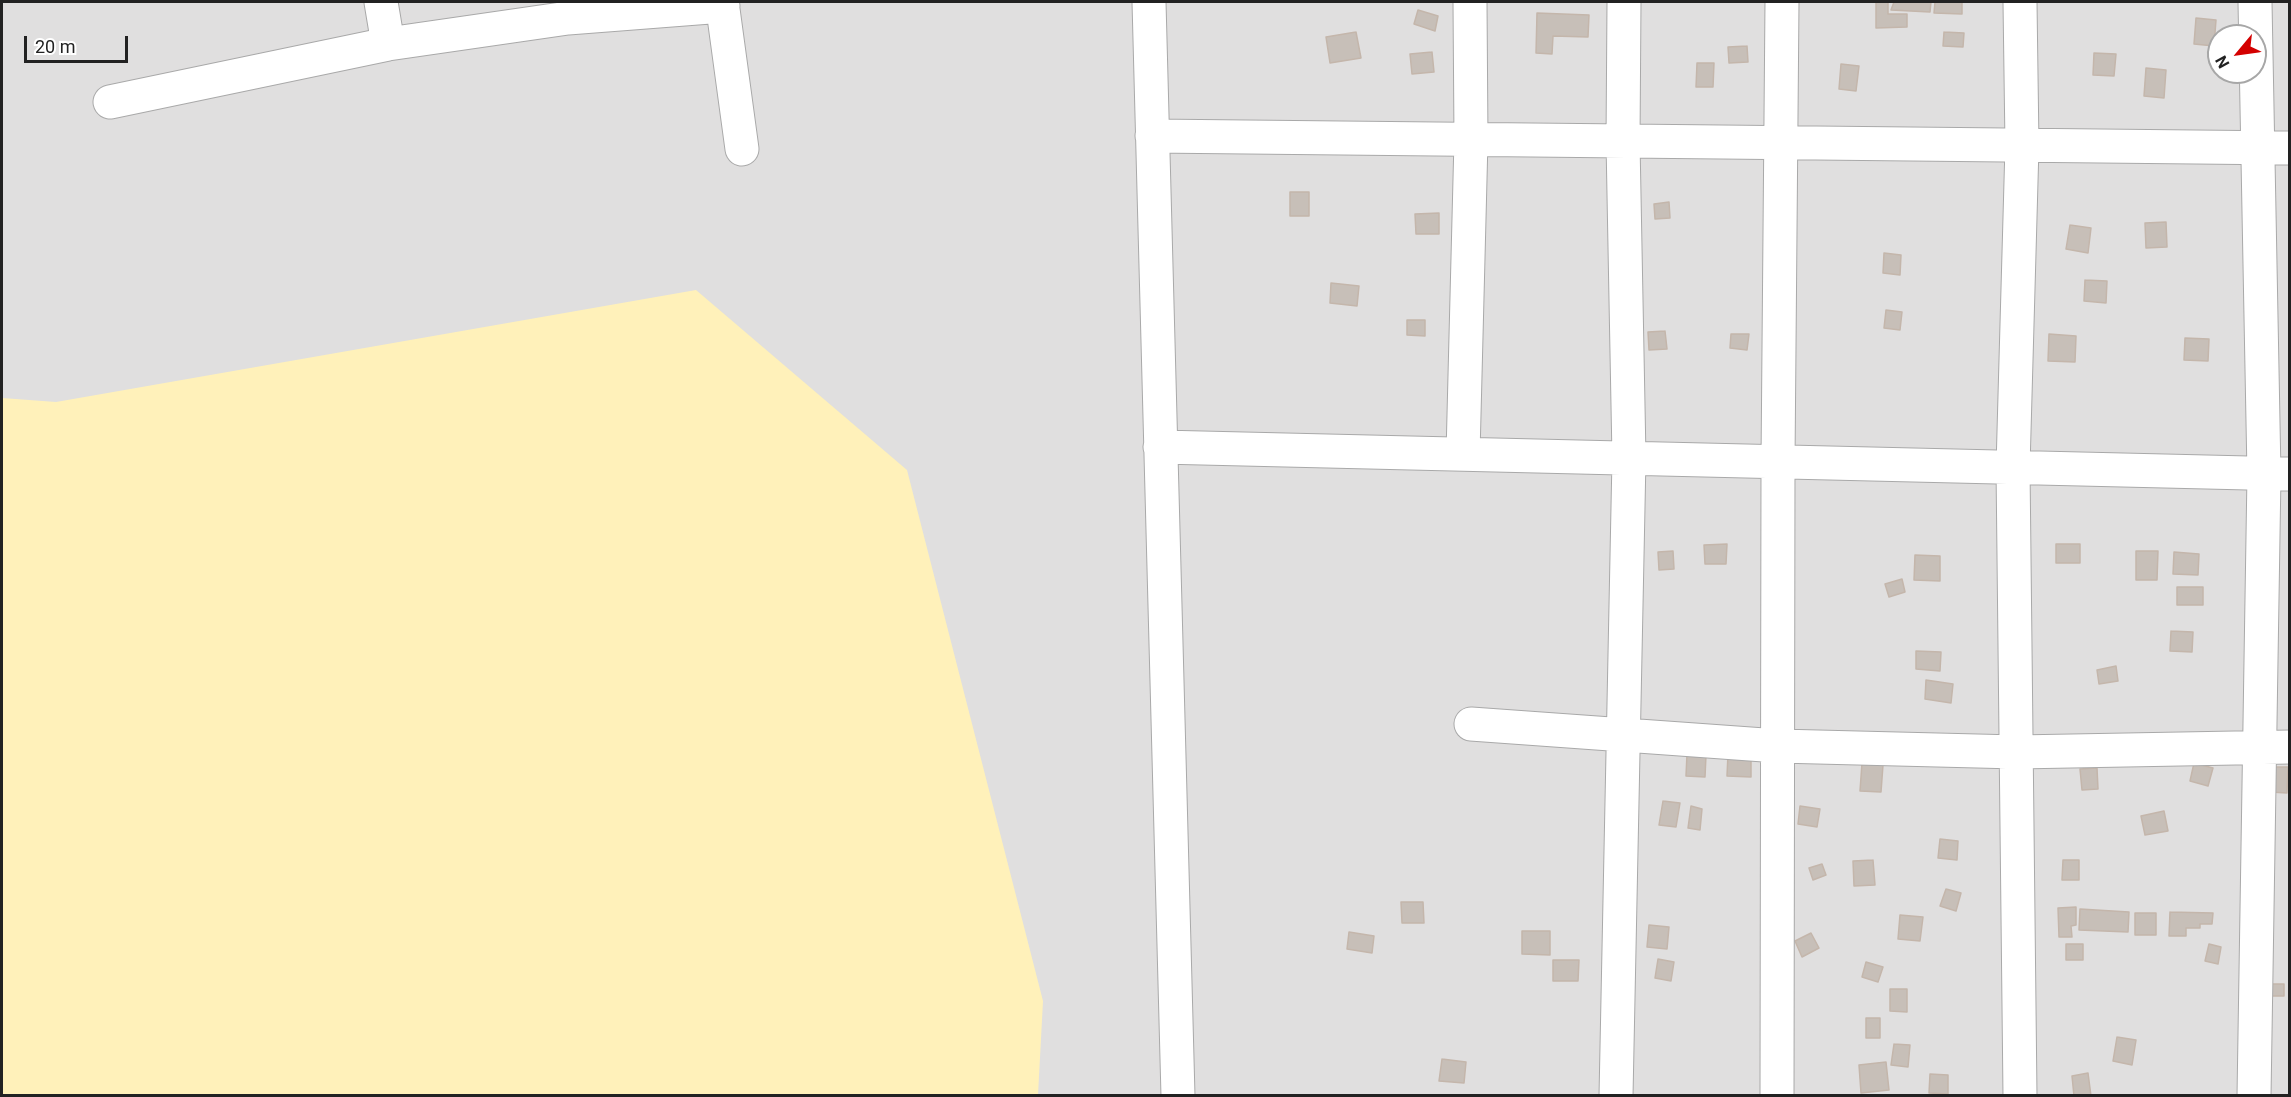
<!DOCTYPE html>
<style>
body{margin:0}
#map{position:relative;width:2291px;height:1097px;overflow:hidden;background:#f2efe9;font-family:Roboto,sans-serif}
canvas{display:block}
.frame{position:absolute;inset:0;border:3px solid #222;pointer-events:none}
.north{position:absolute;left:2207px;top:24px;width:60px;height:60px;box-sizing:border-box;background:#fff;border:2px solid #a7a7a7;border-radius:50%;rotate:241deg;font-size:16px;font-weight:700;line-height:24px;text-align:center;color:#222}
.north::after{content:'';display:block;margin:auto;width:21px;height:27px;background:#d40000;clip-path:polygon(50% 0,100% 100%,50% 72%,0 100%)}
.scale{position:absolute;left:24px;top:36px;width:104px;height:27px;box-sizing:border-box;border:3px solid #222;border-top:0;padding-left:8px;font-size:18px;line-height:21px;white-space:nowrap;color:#222;-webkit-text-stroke:4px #fff;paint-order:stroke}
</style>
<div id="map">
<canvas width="2291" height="1097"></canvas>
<div class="frame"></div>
<div class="north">N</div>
<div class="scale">20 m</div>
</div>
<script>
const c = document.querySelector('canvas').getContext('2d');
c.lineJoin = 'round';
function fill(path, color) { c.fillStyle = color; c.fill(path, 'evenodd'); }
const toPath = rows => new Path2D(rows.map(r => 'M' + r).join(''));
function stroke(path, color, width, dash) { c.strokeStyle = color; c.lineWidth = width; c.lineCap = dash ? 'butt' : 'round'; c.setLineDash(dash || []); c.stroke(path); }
fill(toPath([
 [2,2,2289,2,2289,1095,2,1095],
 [2219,36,2255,36,2255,72,2219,72]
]), '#e0dfdf');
fill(toPath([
 [696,290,907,470,1043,1001,1038,1095,2,1095,2,398,56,402]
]), '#fff1ba');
const building = toPath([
 [1876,2,1888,2,1888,14,1907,14,1907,27,1876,28,1876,2],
 [1894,2,1931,2,1930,12,1891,10,1894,2],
 [1935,2,1962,2,1962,14,1934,13,1935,2],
 [1418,10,1438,16,1435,31,1414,24,1418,10],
 [1537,13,1589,15,1588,37,1553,36,1552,54,1536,53,1537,13],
 [2196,18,2216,20,2214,46,2194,44,2196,18],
 [1356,32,1361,58,1330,63,1326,37,1356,32],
 [1944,32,1964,33,1963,47,1943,46,1944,32],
 [1747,46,1748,62,1729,63,1728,47,1747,46],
 [1432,52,1434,72,1412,74,1410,54,1432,52],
 [2094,53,2116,54,2114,76,2093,75,2094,53],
 [1697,63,1714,63,1713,87,1696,87,1697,63],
 [1841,64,1859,66,1856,91,1839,89,1841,64],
 [2146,68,2166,70,2164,98,2144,96,2146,68],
 [1290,192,1309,192,1309,216,1290,216,1290,192],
 [1669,202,1670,218,1655,219,1654,204,1669,202],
 [1439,213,1439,234,1416,234,1415,214,1439,213],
 [2166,222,2167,247,2146,248,2145,223,2166,222],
 [2070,225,2091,228,2088,253,2066,249,2070,225],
 [1884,253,1901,255,1900,275,1883,273,1884,253],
 [2085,280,2107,281,2106,303,2084,301,2085,280],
 [1331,283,1359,286,1357,306,1330,303,1331,283],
 [1886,310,1902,312,1900,330,1884,328,1886,310],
 [1407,320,1425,320,1425,336,1407,335,1407,320],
 [1665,331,1667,349,1649,350,1648,332,1665,331],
 [1731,334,1749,334,1747,350,1730,348,1731,334],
 [2049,334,2076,336,2075,362,2048,361,2049,334],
 [2185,338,2209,339,2208,361,2184,360,2185,338],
 [1727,544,1726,564,1705,564,1704,545,1727,544],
 [2056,544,2080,544,2080,563,2056,563,2056,544],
 [1673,551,1674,569,1659,570,1658,552,1673,551],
 [2136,551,2158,551,2157,580,2136,580,2136,551],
 [2174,552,2199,554,2198,575,2173,574,2174,552],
 [1915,555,1940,556,1940,581,1914,580,1915,555],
 [1902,579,1905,592,1889,597,1885,584,1902,579],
 [2177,587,2203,587,2203,605,2177,605,2177,587],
 [2171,631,2193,632,2192,652,2170,651,2171,631],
 [1916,651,1941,652,1940,671,1916,669,1916,651],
 [2116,666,2118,681,2099,684,2097,670,2116,666],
 [1926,680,1953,684,1951,703,1925,699,1926,680],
 [1687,754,1706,755,1705,777,1686,776,1687,754],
 [1728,754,1751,756,1751,777,1727,776,1728,754],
 [1862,763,1883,765,1881,792,1860,791,1862,763],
 [2194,763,2213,768,2208,786,2190,781,2194,763],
 [2270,767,2288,767,2287,793,2270,792,2270,767],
 [2097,768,2098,789,2082,790,2080,769,2097,768],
 [1663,801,1680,803,1676,827,1659,825,1663,801],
 [1691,806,1702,809,1700,830,1688,828,1691,806],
 [1800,806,1820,809,1817,827,1798,824,1800,806],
 [2164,811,2168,831,2145,835,2141,816,2164,811],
 [1940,839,1958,841,1957,860,1938,858,1940,839],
 [1873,860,1875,885,1854,886,1853,861,1873,860],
 [2063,860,2079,860,2079,880,2062,880,2063,860],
 [1822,864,1826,875,1813,880,1809,868,1822,864],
 [1946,889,1961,893,1956,911,1940,906,1946,889],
 [1401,902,1423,902,1424,923,1402,923,1401,902],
 [2076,907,2076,925,2071,926,2072,937,2059,937,2058,908,2076,907],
 [2080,909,2129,912,2128,932,2079,930,2080,909],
 [2170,912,2213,913,2212,924,2200,924,2200,928,2186,928,2186,936,2169,936,2170,912],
 [2135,913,2156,913,2156,935,2135,935,2135,913],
 [1900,915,1923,917,1920,941,1898,939,1900,915],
 [1649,925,1669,927,1667,949,1647,947,1649,925],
 [1522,931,1550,931,1550,955,1522,954,1522,931],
 [1349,932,1374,936,1372,953,1347,949,1349,932],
 [1811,933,1819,948,1802,957,1795,941,1811,933],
 [2066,944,2083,944,2083,960,2066,960,2066,944],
 [2209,944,2221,947,2218,964,2205,961,2209,944],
 [1658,959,1674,962,1671,981,1655,978,1658,959],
 [1553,960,1579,960,1578,981,1553,981,1553,960],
 [1866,962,1883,967,1878,982,1862,977,1866,962],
 [2271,984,2284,984,2284,996,2271,996,2271,984],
 [1890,989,1907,989,1907,1012,1890,1011,1890,989],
 [1866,1018,1880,1018,1880,1038,1866,1038,1866,1018],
 [2117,1037,2136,1040,2132,1065,2113,1061,2117,1037],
 [1894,1044,1910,1045,1908,1067,1891,1065,1894,1044],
 [1442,1059,1466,1062,1464,1083,1439,1081,1442,1059],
 [1886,1062,1889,1090,1861,1093,1859,1065,1886,1062],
 [2088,1073,2091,1096,2074,1096,2072,1076,2088,1073],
 [1930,1074,1948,1075,1948,1094,1929,1093,1930,1074]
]);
fill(building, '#c7bfb8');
stroke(building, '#c4b6ab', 1.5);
const minor = toPath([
 [381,2,388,44],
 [722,2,742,149],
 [1149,2,1178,1096],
 [110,102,388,44,568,18,723,6],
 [1152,136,2290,148],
 [1160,447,2290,474],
 [1463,454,1471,140,1470,2],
 [1471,724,1778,746,2017,752,2290,747],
 [1616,1096,1629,458,1623,142,1624,2],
 [1777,1096,1778,462,1782,2],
 [2020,1096,2013,467,2022,146,2020,2],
 [2254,1096,2264,474,2255,2]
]);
stroke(minor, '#a9a9a9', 35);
stroke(minor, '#fff', 33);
</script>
